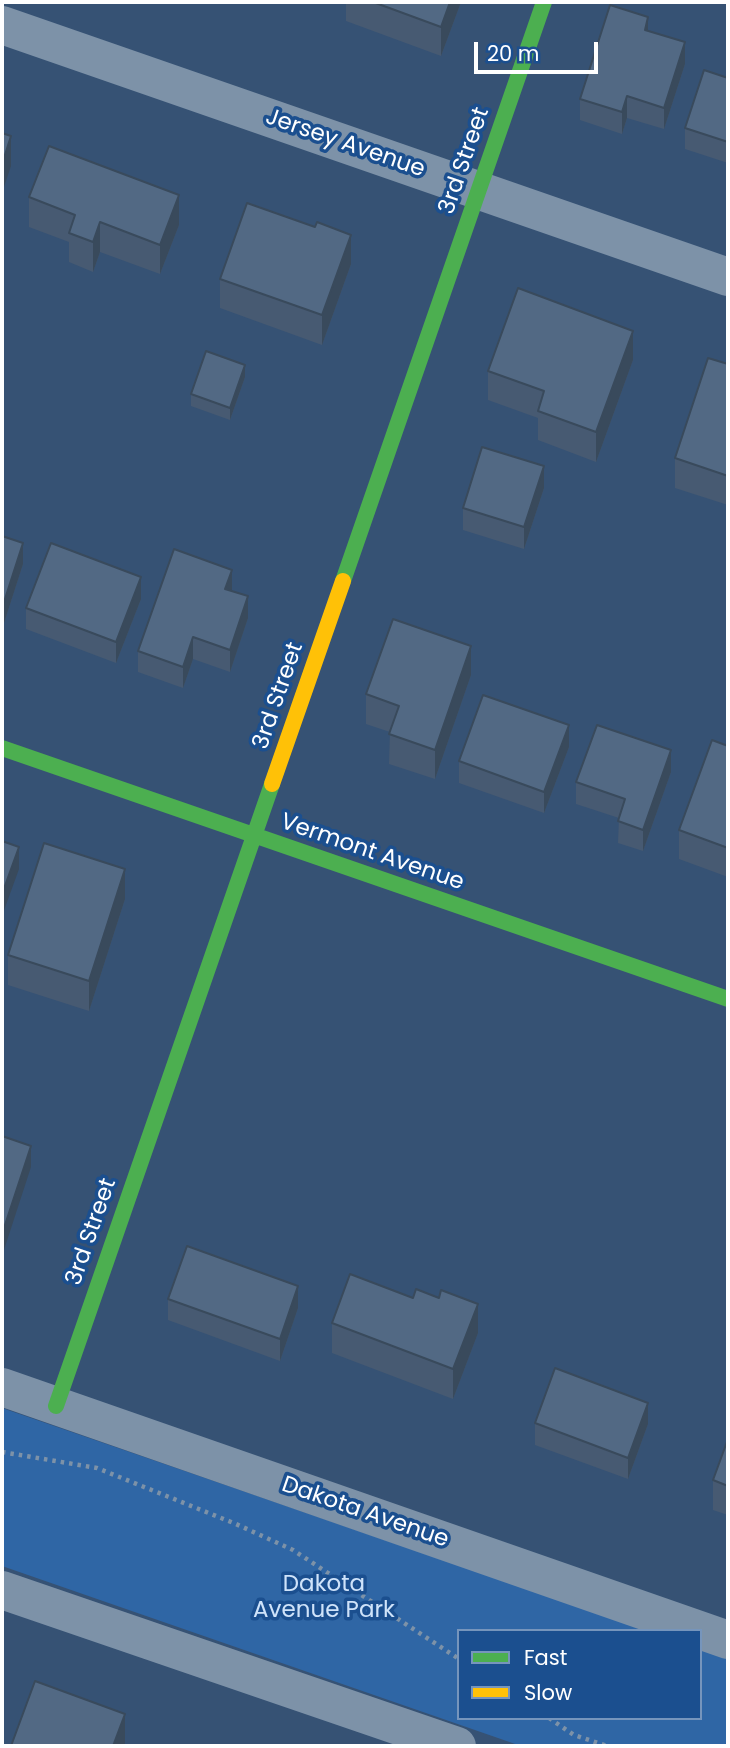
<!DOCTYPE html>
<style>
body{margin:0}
#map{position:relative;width:730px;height:1748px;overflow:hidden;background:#365274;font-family:Poppins,sans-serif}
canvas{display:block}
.frame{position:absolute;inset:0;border:4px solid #fff;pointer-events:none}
.legend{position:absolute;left:457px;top:1629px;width:245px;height:91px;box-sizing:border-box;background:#1b4f8f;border:2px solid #7695bc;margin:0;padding:9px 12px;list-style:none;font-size:21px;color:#fff}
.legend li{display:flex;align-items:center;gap:14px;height:35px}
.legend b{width:35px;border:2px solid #7695bc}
.scale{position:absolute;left:474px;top:42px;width:124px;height:32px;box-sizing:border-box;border:4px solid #fff;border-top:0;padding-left:9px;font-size:21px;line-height:24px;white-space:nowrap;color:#fff;-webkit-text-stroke:5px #1b4f8f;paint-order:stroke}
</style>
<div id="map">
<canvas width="730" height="1748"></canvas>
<div class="frame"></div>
<ul class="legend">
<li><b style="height:9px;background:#4caf50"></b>Fast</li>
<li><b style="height:9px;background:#ffc107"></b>Slow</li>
</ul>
<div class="scale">20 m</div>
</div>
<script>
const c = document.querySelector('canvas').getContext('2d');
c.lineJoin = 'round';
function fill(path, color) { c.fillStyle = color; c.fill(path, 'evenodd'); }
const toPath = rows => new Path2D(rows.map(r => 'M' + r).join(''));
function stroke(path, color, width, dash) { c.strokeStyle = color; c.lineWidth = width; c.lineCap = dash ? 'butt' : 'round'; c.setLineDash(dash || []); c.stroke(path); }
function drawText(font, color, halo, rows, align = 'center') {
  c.font = font + ' Poppins,sans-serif'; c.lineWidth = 7; c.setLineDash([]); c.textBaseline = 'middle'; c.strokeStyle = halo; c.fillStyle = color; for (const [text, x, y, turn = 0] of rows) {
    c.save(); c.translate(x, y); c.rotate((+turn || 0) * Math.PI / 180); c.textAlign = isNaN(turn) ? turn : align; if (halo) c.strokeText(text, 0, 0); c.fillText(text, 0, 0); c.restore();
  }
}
fill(toPath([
 [2,1408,649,1631,459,1631,459,1718,700,1718,700,1649,728,1658,728,1746,521,1746,2,1566]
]), '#2f66a5');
stroke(toPath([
 [2,1452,97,1468,236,1524,293,1550,459,1659],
 [549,1718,574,1735,607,1746]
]), '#7d92a8', 4.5, [3.5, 5]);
stroke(toPath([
 [2,25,728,277],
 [2,1387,728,1640],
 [2,1590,457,1746]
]), '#7d92a8', 38);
stroke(toPath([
 [343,581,544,2],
 [2,748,728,999],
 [56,1406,272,784]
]), '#4caf50', 16);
stroke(toPath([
 [272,784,343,581]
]), '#ffc107', 16);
fill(toPath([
 [346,2,461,2,441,56,346,21],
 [648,31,685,64,664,129,627,118,622,134,580,120,580,99],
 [728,78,728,163,685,149,685,128],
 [29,197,179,225,160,274,100,252,93,272,69,262,69,242,29,227],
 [315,227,351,264,322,345,220,308,220,279],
 [633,360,596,462,538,440,538,418,488,400,488,371],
 [728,364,728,505,675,488,675,458],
 [245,377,230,420,191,406,191,394],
 [544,488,524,549,463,530,463,508],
 [2,536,23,564,4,623,2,623],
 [232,591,248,618,230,672,193,659,183,688,138,672,138,651],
 [141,599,116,663,26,629,26,608],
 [471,675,435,779,389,764,390,732,366,724,366,694],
 [728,746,728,877,679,859,679,830],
 [569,747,544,813,459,783,459,761],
 [671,772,643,851,618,843,619,818,576,804,576,782],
 [125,899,89,1011,8,985,8,955],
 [168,1299,298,1308,280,1361,168,1320],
 [332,1323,478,1333,453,1399,332,1353],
 [535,1423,648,1424,628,1479,535,1445],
 [728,1439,728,1515,713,1510,713,1480]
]), '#475a72');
fill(toPath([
 [450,2,461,2,441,56,441,27],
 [648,17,648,39,645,30],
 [685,42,685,64,664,129,664,108],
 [627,96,627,118,622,134,622,112],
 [11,136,11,166,2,193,2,164],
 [179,195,179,225,160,274,160,245],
 [100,222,100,252,93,272,93,242],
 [351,235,351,264,322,345,322,315],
 [633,331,633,360,596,462,596,432],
 [245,365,245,377,230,420,230,408],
 [544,466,544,488,524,549,524,527],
 [23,543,23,564,4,623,4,602],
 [232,570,232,591,225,589],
 [141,577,141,599,116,663,116,642],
 [248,596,248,618,230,672,230,650],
 [193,637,193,659,183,688,183,667],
 [471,646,471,675,435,779,435,750],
 [569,725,569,747,544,813,544,792],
 [671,750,671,772,643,851,643,830],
 [19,847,19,869,2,916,2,894],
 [125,869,125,899,89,1011,89,981],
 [31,1146,31,1167,2,1256,2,1234],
 [298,1286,298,1308,280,1361,280,1339],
 [478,1304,478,1333,453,1399,453,1369],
 [648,1403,648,1424,628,1479,628,1458],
 [125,1714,125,1743,124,1746,113,1746]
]), '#394a5c');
const building = toPath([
 [373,2,450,2,441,27,373,2],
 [610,5,648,17,645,30,685,42,664,108,627,96,622,112,580,99,610,5],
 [704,70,728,78,728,142,685,128,704,70],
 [2,133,11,136,2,164,2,133],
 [49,146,179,195,160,245,100,222,93,242,69,233,75,215,29,197,49,146],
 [247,203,315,227,317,222,351,235,322,315,220,279,247,203],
 [518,288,633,331,596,432,538,411,544,391,488,371,518,288],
 [206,351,245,365,230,408,191,394,206,351],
 [708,358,728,364,728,476,675,458,708,358],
 [482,447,544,466,524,527,463,508,482,447],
 [2,536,23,543,4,602,2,601,2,536],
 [51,543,141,577,116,642,26,608,51,543],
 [174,549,232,570,225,589,248,596,230,650,193,637,183,667,138,651,174,549],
 [393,619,471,646,435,750,389,734,399,706,366,694,393,619],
 [483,695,569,725,544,792,459,761,483,695],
 [597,725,671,750,643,830,618,821,625,799,576,782,597,725],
 [712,740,728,746,728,848,679,830,712,740],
 [2,841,19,847,2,894,2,841],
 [44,843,125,869,89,981,8,955,44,843],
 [2,1136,31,1146,2,1234,2,1136],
 [187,1246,298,1286,280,1339,168,1299,187,1246],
 [350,1274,413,1298,416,1289,439,1298,441,1290,478,1304,453,1369,332,1323,350,1274],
 [555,1368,648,1403,628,1458,535,1423,555,1368],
 [728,1439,728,1486,713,1480,728,1439],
 [35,1681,125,1714,113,1746,11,1746,35,1681]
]);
fill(building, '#526984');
stroke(building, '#394a5c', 2);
drawText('23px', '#fff', '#1b4f8f', [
 ["Jersey Avenue",345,144,19],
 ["3rd Street",465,161,-71],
 ["3rd Street",279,696,-71],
 ["Vermont Avenue",372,853,19],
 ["3rd Street",92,1232,-71],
 ["Dakota Avenue",365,1513,19]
]);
drawText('23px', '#cfe3fa', '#1b4f8f', [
 ["Dakota",324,1585],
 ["Avenue Park",324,1611]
]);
</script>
